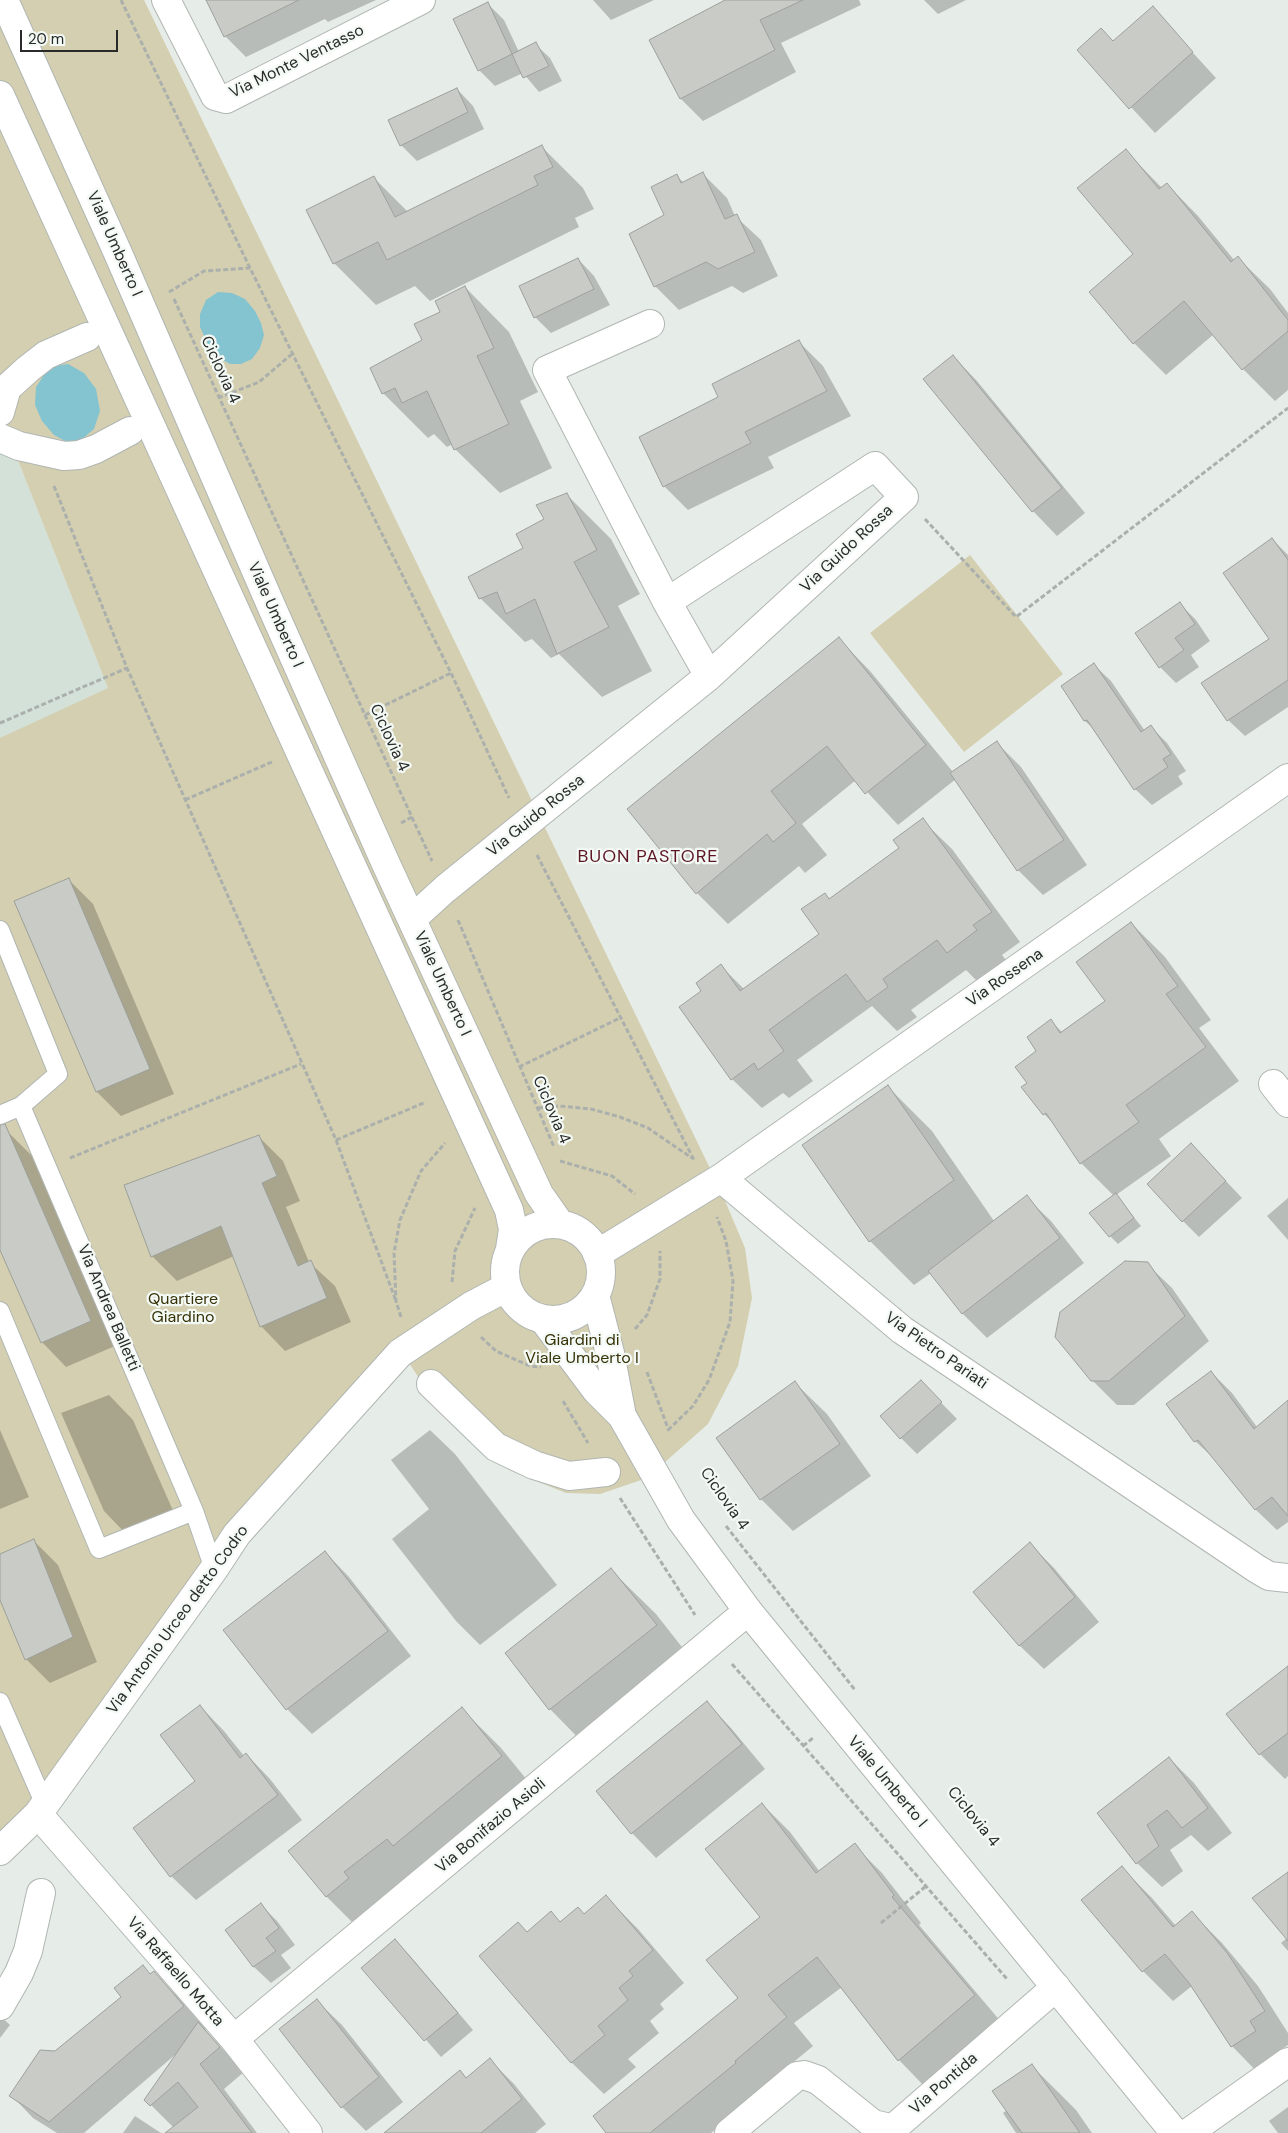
<!DOCTYPE html>
<style>
body{margin:0}
#map{position:relative;width:1288px;height:2133px;overflow:hidden;background:#e6ece7;font-family:"DM Sans",sans-serif}
canvas{display:block}
.scale{position:absolute;left:20px;top:30px;width:98px;height:22px;box-sizing:border-box;border:2px solid #292b29;border-top:0;padding-left:6px;font-size:15px;line-height:18px;white-space:nowrap;color:#292b29;-webkit-text-stroke:4px #f3f9f5;paint-order:stroke}
</style>
<div id="map">
<canvas width="1288" height="2133"></canvas>
<div class="scale">20 m</div>
</div>
<script>
const c = document.querySelector('canvas').getContext('2d');
c.lineJoin = 'round';
function fill(path, color) { c.fillStyle = color; c.fill(path, 'evenodd'); }
const toPath = rows => new Path2D(rows.map(r => 'M' + r).join(''));
function stroke(path, color, width, dash) { c.strokeStyle = color; c.lineWidth = width; c.lineCap = dash ? 'butt' : 'round'; c.setLineDash(dash || []); c.stroke(path); }
function drawText(font, color, halo, rows, align = 'center') {
  c.font = font + ' "DM Sans",sans-serif'; c.lineWidth = 4.5; c.setLineDash([]); c.textBaseline = 'middle'; c.strokeStyle = halo; c.fillStyle = color; for (const [text, x, y, turn = 0] of rows) {
    c.save(); c.translate(x, y); c.rotate((+turn || 0) * Math.PI / 180); c.textAlign = isNaN(turn) ? turn : align; if (halo) c.strokeText(text, 0, 0); c.fillText(text, 0, 0); c.restore();
  }
}
fill(toPath([
 [0,415,108,688,0,740]
]), '#d4e1d8');
fill(toPath([
 [0,0,144,0,720,1189,745,1248,752,1298,738,1366,708,1424,647,1478,600,1494,566,1493,509,1470,490,1458,445,1417,397,1345,32,1807,0,1839,0,738,108,688,0,415],
 [970,555,1063,674,964,752,870,633]
]), '#d4cfb0');
fill(toPath([
 [218,292,232,293,245,299,255,311,261,323,264,335,260,348,252,359,241,364,230,364,219,358,210,349,200,327,200,314,206,300],
 [68,364,84,373,96,389,100,411,94,429,81,440,67,442,54,435,42,421,35,405,36,387,46,372,55,366]
]), '#84c3d0');
fill(toPath([
 [208,0,376,0,328,22,325,19,246,57,225,36],
 [593,0,654,0,611,20],
 [728,0,859,0,861,5,781,43,796,72,703,121,681,99,651,40],
 [924,0,966,0,938,14],
 [488,4,504,20,519,52,535,44,550,58,562,81,539,92,523,73,495,86,479,70],
 [1152,8,1216,78,1155,133,1078,50,1113,42],
 [457,89,473,106,484,129,417,161,401,145],
 [541,146,583,188,594,209,575,218,579,227,430,301,415,286,376,305,334,263,374,178,408,212],
 [1126,151,1162,188,1167,184,1198,216,1235,261,1238,258,1270,289,1288,313,1288,390,1275,401,1243,369,1214,334,1166,375,1134,343,1135,254],
 [703,174,727,198,735,216,761,240,778,276,743,293,732,286,679,310,655,286,677,176,684,183],
 [578,259,594,276,610,305,551,333,535,317],
 [465,287,509,332,538,392,520,401,552,468,500,493,455,449,453,444,447,447,434,434,428,438,383,393,424,341,442,313],
 [799,342,823,366,851,416,768,457,774,468,688,510,664,486,719,398],
 [953,356,977,381,1085,513,1057,536,1033,511],
 [566,494,611,539,640,594,618,606,652,671,602,697,559,654,551,658,532,639,525,642,480,598,525,548],
 [1272,539,1288,555,1288,707,1245,736,1228,720,1271,640],
 [1180,604,1196,620,1210,641,1191,655,1199,667,1176,683,1160,667],
 [839,639,870,671,953,772,997,743,1021,767,1087,865,1043,895,1018,870,956,779,898,825,856,780,802,824,827,855,805,873,799,866,728,924,697,893],
 [1094,665,1111,681,1145,731,1151,727,1167,743,1186,771,1178,776,1183,784,1152,805,1135,789,1097,732,1085,721],
 [922,820,952,849,1020,942,1002,955,1006,960,978,982,966,970,911,1010,917,1017,897,1031,872,1006,797,1060,813,1081,789,1098,783,1093,762,1108,732,1079,703,991,721,966,744,989,821,934,825,894,830,900,901,848],
 [69,880,93,904,174,1094,121,1116,97,1092],
 [1131,923,1165,957,1211,1020,1199,1028,1239,1081,1159,1139,1171,1156,1116,1195,1141,1226,1118,1244,1110,1236,1114,1196,1081,1163,1057,1127,1044,1114,1028,1083,1038,1051,1051,1021,1063,1033,1107,1002],
 [888,1087,932,1131,994,1221,1026,1197,1051,1221,1084,1263,987,1338,963,1314,931,1273,914,1285,870,1241,856,1107],
 [8,1132,32,1156,115,1346,66,1367,42,1342,0,1247,0,1135],
 [259,1137,283,1161,300,1201,286,1207,309,1262,335,1286,351,1322,285,1351,261,1326,234,1256,177,1281,152,1256],
 [1191,1144,1242,1198,1199,1237,1183,1221],
 [1288,1198,1288,1240,1267,1216],
 [1147,1264,1172,1288,1209,1341,1134,1405,1117,1405,1092,1380],
 [1211,1372,1232,1393,1257,1427,1288,1401,1288,1522,1277,1530,1256,1510,1217,1461,1195,1441],
 [921,1382,957,1419,917,1454,901,1438],
 [795,1383,827,1414,871,1476,793,1531,761,1499,718,1438],
 [109,1395,133,1420,175,1515,128,1536,104,1511,61,1413],
 [0,1430,29,1497,0,1509],
 [430,1430,455,1454,557,1585,480,1645,456,1621,392,1539,429,1509,391,1460],
 [34,1541,58,1565,97,1662,50,1683,26,1659,0,1597,0,1555],
 [1030,1544,1054,1568,1099,1622,1044,1669,1019,1645],
 [325,1552,349,1577,411,1656,312,1734,287,1709,225,1630],
 [611,1570,656,1614,700,1670,594,1754,550,1709,507,1653],
 [1288,1668,1288,1776,1285,1779,1260,1754,1228,1714],
 [707,1703,731,1728,765,1769,656,1858,632,1833,598,1792],
 [200,1706,224,1731,244,1756,246,1754,270,1779,302,1820,196,1900,171,1876,197,1781],
 [462,1709,501,1748,540,1796,365,1935,326,1896,289,1851],
 [1169,1758,1194,1783,1232,1833,1208,1851,1191,1835,1170,1850,1183,1871,1162,1887,1137,1863,1099,1813],
 [762,1804,790,1832,820,1872,854,1845,882,1873,921,1923,919,1925,1002,2023,926,2088,899,2060,842,1987,794,2023,813,2046,761,2089,763,2091,711,2133,608,2133,740,1998,762,1917],
 [1122,1868,1152,1898,1176,1926,1192,1913,1222,1943,1258,1986,1288,2033,1288,2045,1279,2051,1285,2061,1261,2076,1232,2046,1192,1986,1173,2001,1143,1971,1083,1900],
 [1288,1873,1288,1951,1281,1943,1287,1938],
 [606,1897,638,1929,684,1983,660,2004,664,2009,650,2021,659,2033,628,2059,636,2067,604,2094,572,2063,481,1956,527,1933,551,1913,561,1923,584,1915],
 [261,1905,277,1921,295,1945,281,1955,291,1968,271,1983,254,1967,227,1931],
 [395,1941,411,1957,473,2030,441,2057,363,1968],
 [154,1973,176,1995,206,2029,205,2030,244,2072,224,2089,257,2133,167,2133,174,2128,146,2100,176,2054,84,2133,57,2133,33,2118,11,2095,55,2053],
 [317,2001,342,2025,403,2102,366,2131,342,2107],
 [0,2016,10,2025,0,2038],
 [490,2060,514,2084,546,2124,535,2133,407,2133,460,2072,467,2079],
 [1032,2066,1076,2110,1092,2133,1016,2133,1003,2113,1007,2110],
 [1288,2107,1288,2133,1278,2133,1269,2121],
 [135,2116,161,2133,123,2133]
]), '#0003');
const building = toPath([
 [206,0,299,0,224,37,206,0],
 [725,0,803,0,760,20,775,50,680,99,649,40,725,0],
 [488,2,512,54,478,71,453,19,488,2],
 [1153,6,1193,52,1129,109,1077,50,1101,28,1113,41,1153,6],
 [536,42,549,66,523,78,512,54,536,42],
 [457,88,468,112,400,146,388,120,457,88],
 [542,145,553,167,534,176,538,185,387,260,378,242,333,264,306,210,374,176,395,217,542,145],
 [1126,149,1159,189,1167,183,1231,262,1238,256,1288,320,1288,331,1242,370,1184,301,1133,344,1089,292,1133,254,1077,188,1126,149],
 [703,172,725,219,737,214,755,252,718,269,706,262,654,287,629,234,664,215,651,187,677,174,681,183,703,172],
 [578,258,594,289,534,318,519,286,578,258],
 [465,286,494,348,477,356,509,424,454,450,427,391,402,403,395,388,382,394,370,368,422,340,414,324,440,312,435,301,465,286],
 [799,340,827,391,745,432,751,443,663,487,639,437,718,397,712,384,799,340],
 [953,355,1062,488,1032,512,923,379,953,355],
 [567,493,597,550,574,562,609,627,557,654,535,599,506,614,497,592,479,599,468,577,523,548,516,534,544,519,536,505,567,493],
 [1272,538,1288,560,1288,680,1227,721,1201,683,1269,639,1223,573,1272,538],
 [1180,602,1195,624,1175,638,1184,650,1159,668,1135,633,1180,602],
 [839,637,926,745,865,794,827,746,771,791,796,823,773,842,767,834,696,894,627,809,839,637],
 [1094,663,1141,732,1151,725,1171,754,1163,759,1168,767,1134,790,1087,720,1084,721,1061,686,1094,663],
 [997,741,1064,840,1017,871,950,773,997,741],
 [923,818,992,912,973,925,977,930,947,953,937,940,883,979,888,987,867,1002,846,974,769,1030,784,1051,758,1070,754,1063,731,1080,679,1007,701,991,696,983,721,964,740,991,819,934,801,909,825,893,829,899,899,848,893,840,923,818],
 [69,878,150,1069,96,1092,14,901,69,878],
 [1131,922,1178,986,1166,994,1206,1047,1126,1105,1139,1122,1080,1164,1046,1113,1043,1115,1021,1087,1027,1083,1015,1067,1036,1051,1027,1037,1051,1019,1060,1033,1105,1001,1076,962,1131,922],
 [888,1085,954,1180,869,1242,802,1145,888,1085],
 [5,1124,91,1321,41,1343,0,1250,0,1125,5,1124],
 [259,1135,277,1176,262,1183,298,1266,311,1260,327,1298,260,1327,221,1226,151,1257,124,1185,259,1135],
 [1191,1143,1226,1181,1182,1222,1147,1184,1191,1143],
 [1116,1193,1134,1218,1109,1237,1089,1213,1116,1193],
 [1027,1195,1060,1238,962,1314,928,1271,1027,1195],
 [1125,1261,1148,1262,1185,1316,1109,1381,1091,1381,1055,1337,1060,1312,1125,1261],
 [1211,1371,1254,1429,1288,1400,1288,1516,1272,1497,1255,1510,1198,1440,1194,1442,1166,1404,1211,1371],
 [921,1380,942,1402,900,1439,880,1416,921,1380],
 [795,1381,840,1444,760,1500,716,1438,795,1381],
 [34,1539,73,1637,25,1660,0,1600,0,1554,34,1539],
 [1030,1542,1075,1597,1019,1646,973,1592,1030,1542],
 [325,1551,388,1631,286,1710,223,1630,325,1551],
 [611,1568,657,1625,549,1710,505,1653,611,1568],
 [1288,1666,1288,1733,1259,1755,1226,1714,1288,1666],
 [707,1701,742,1744,631,1834,596,1791,707,1701],
 [200,1705,240,1758,246,1753,278,1795,170,1877,133,1828,195,1781,160,1735,200,1705],
 [462,1707,502,1756,393,1846,387,1839,344,1872,349,1878,326,1897,288,1851,462,1707],
 [1169,1757,1208,1808,1182,1828,1167,1810,1147,1825,1159,1846,1136,1864,1097,1813,1169,1757],
 [762,1803,816,1873,855,1843,894,1895,892,1897,975,1995,898,2061,817,1957,768,1995,787,2017,735,2061,736,2063,650,2133,606,2133,593,2116,738,1998,706,1960,760,1917,705,1849,762,1803],
 [1122,1866,1173,1927,1192,1911,1228,1954,1265,2011,1250,2021,1256,2031,1231,2047,1189,1983,1165,1954,1142,1972,1081,1900,1122,1866],
 [1288,1872,1288,1941,1252,1898,1288,1872],
 [606,1895,653,1950,629,1971,633,1976,619,1988,628,2000,598,2026,605,2035,571,2063,479,1956,518,1922,527,1932,551,1911,560,1922,578,1907,584,1914,606,1895],
 [261,1903,279,1928,266,1938,276,1951,253,1967,225,1930,261,1903],
 [395,1939,458,2013,424,2041,361,1968,395,1939],
 [143,1965,150,1974,154,1971,184,2006,49,2122,9,2096,40,2050,55,2051,121,1997,114,1988,143,1965],
 [317,1999,379,2077,341,2108,279,2029,317,1999],
 [198,2022,220,2047,200,2064,252,2133,165,2133,198,2107,178,2082,150,2106,144,2100,198,2022],
 [490,2058,522,2099,481,2133,384,2133,460,2070,466,2078,490,2058],
 [1032,2064,1062,2107,1080,2133,1022,2133,992,2091,1032,2064]
]);
fill(building, '#c9ccc6');
stroke(building, '#9da09a', 1);
const lane = toPath([
 [0,930,58,1074,21,1106,194,1511,214,1569],
 [0,1115,21,1106],
 [0,1311,99,1549,194,1511],
 [0,1702,45,1805]
]);
const street = toPath([
 [166,0,215,96,226,99,421,0],
 [650,324,547,370,667,602,709,676],
 [0,412,7,388,28,369,46,355,87,337],
 [0,438,19,446,64,456,79,455,96,449,130,431],
 [412,919,445,889,709,676,904,497,875,466,667,602],
 [1273,1084,1288,1103],
 [721,1178,902,1330,1257,1569,1269,1576,1288,1578],
 [597,1254,721,1178,1288,778],
 [431,1384,496,1447,534,1465,569,1476,606,1472],
 [38,1814,234,2039,308,2133],
 [0,1851,38,1814,214,1569,237,1534,400,1353,471,1306,507,1287],
 [0,2006,19,1973,28,1951,41,1893],
 [234,2039,748,1611],
 [729,2133,797,2076,804,2075,818,2080,873,2124,890,2128,897,2125,1056,1987],
 [1188,2133,1288,2062]
]);
const secondary = toPath([
 [4,0,117,251,273,610,386,864,539,1194,560,1224],
 [0,95,509,1210,513,1229,510,1249],
 '505 1272a48 48 0 1 1 96 0a48 48 0 1 1-96 0Z',
 [595,1295,610,1353,622,1416],
 [543,1319,596,1390,622,1416,681,1520,748,1611,1175,2133]
]);
stroke(lane, '#b0b6b2', 20);
stroke(street, '#b0b6b2', 30);
stroke(secondary, '#b0b6b2', 30);
stroke(toPath([
 [121,0,250,268,451,673,509,798],
 [169,292,204,271,250,268],
 [174,299,432,861],
 [218,398,259,382,292,354],
 [54,486,127,668,336,1140,396,1301],
 [925,519,1016,617,1288,408],
 [365,715,451,673],
 [0,723,127,668],
 [185,800,272,762],
 [401,823,412,817],
 [537,855,694,1160],
 [458,920,554,1147],
 [519,1067,622,1017],
 [538,1108,559,1106,591,1109,620,1117,648,1128,692,1158],
 [336,1140,426,1102],
 [70,1158,301,1064],
 [560,1161,612,1176,635,1194],
 [452,1282,455,1251,475,1208],
 [401,1317,396,1301,394,1253,400,1220,421,1171,445,1143],
 [635,1329,647,1315,660,1279,660,1251],
 [481,1337,496,1351,530,1366,541,1367],
 [647,1372,669,1431],
 [563,1401,588,1443],
 [668,1430,693,1406,709,1380,730,1322,733,1281,726,1241,717,1217],
 [620,1498,695,1615],
 [726,1526,855,1690],
 [732,1664,1007,1979],
 [803,1746,813,1738],
 [881,1923,925,1887]
]), '#abb0ac', 3, [5, 2.5]);
stroke(lane, '#fff', 18);
stroke(street, '#fff', 28);
stroke(secondary, '#fff', 28);
drawText('16px', '#292b29', '#f3f9f5', [
 ["Via Monte Ventasso",297,62,-26],
 ["Viale Umberto I",114,244,66],
 ["Ciclovia 4",220,370,65],
 ["Via Guido Rossa",847,549,-43],
 ["Viale Umberto I",275,615,66],
 ["Ciclovia 4",389,738,65],
 ["Via Guido Rossa",536,816,-39],
 ["Via Rossena",1005,978,-35],
 ["Viale Umberto I",442,984,65],
 ["Ciclovia 4",551,1110,67],
 ["Via Andrea Balletti",108,1308,67],
 ["Via Pietro Pariati",936,1351,35],
 ["Ciclovia 4",724,1499,55],
 ["Via Antonio Urceo detto Codro",178,1620,-54],
 ["Viale Umberto I",887,1782,50],
 ["Ciclovia 4",973,1817,51],
 ["Via Bonifazio Asioli",491,1826,-40],
 ["Via Raffaello Motta",175,1972,49],
 ["Via Pontida",944,2084,-41]
]);
drawText('16px', '#383208', '#f3f9f5', [
 ["Quartiere",183,1300],
 ["Giardino",183,1318],
 ["Giardini di",582,1341],
 ["Viale Umberto I",582,1359]
]);
c.letterSpacing = '1px';
drawText('18px', '#5d1723', '#f3f9f5', [
 ["BUON PASTORE",648,857]
]);
c.letterSpacing = '0px';
</script>
